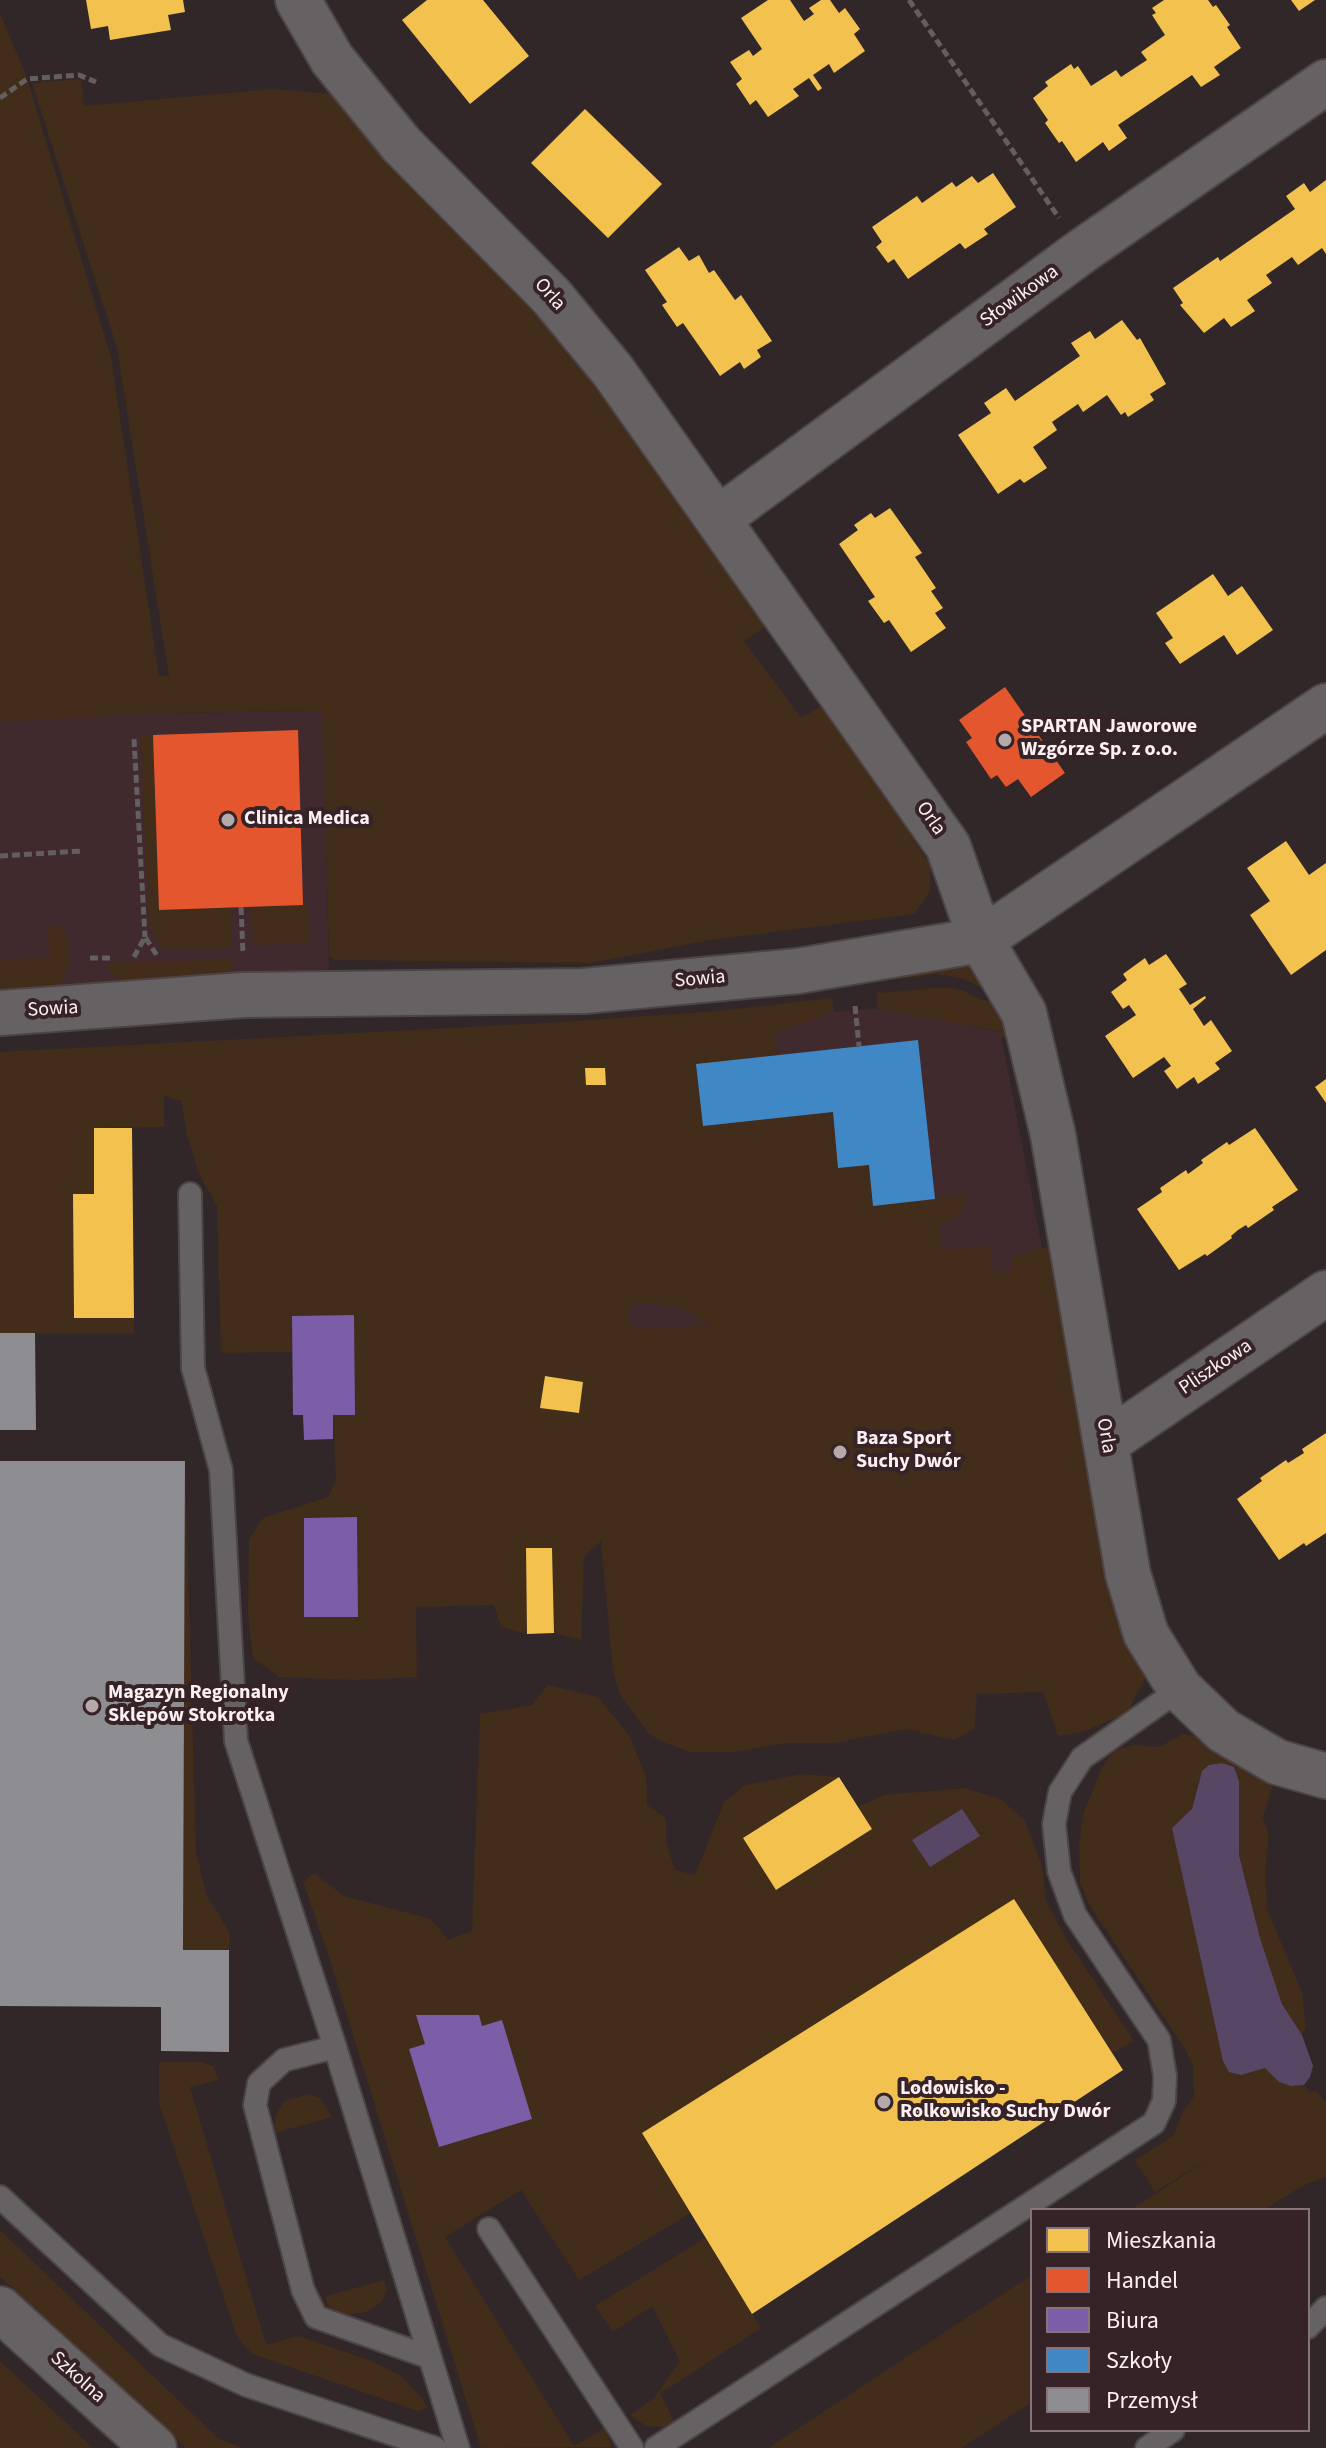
<!DOCTYPE html>
<meta charset="utf-8">
<style>
body{margin:0}
#map{position:relative;width:1326px;height:2448px;overflow:hidden;background:#312729;font-family:"Source Sans 3",sans-serif}
canvas{display:block}
.legend{position:absolute;left:1030px;top:2208px;width:280px;height:224px;box-sizing:border-box;background:#352327;border:2px solid #857578;margin:0;padding:10px 14px;list-style:none;font-size:24px;color:#fceff1}
.legend li{display:flex;align-items:center;gap:16px;height:40px}
.legend b{width:40px;border:2px solid #857578}
</style>
<div id="map">
<canvas width="1326" height="2448"></canvas>
<ul class="legend">
<li><b style="height:22px;background:#f2c14e"></b>Mieszkania</li>
<li><b style="height:22px;background:#e4572e"></b>Handel</li>
<li><b style="height:22px;background:#7b5ea7"></b>Biura</li>
<li><b style="height:22px;background:#3f88c5"></b>Szkoły</li>
<li><b style="height:22px;background:#8d8d92"></b>Przemysł</li>
</ul>
</div>
<script>
const c = document.querySelector('canvas').getContext('2d');
c.lineJoin = 'round';
function fill(path, color) { c.fillStyle = color; c.fill(path, 'evenodd'); }
const toPath = rows => new Path2D(rows.map(r => 'M' + r).join(''));
function stroke(path, color, width, dash) { c.strokeStyle = color; c.lineWidth = width; c.lineCap = dash ? 'butt' : 'round'; c.setLineDash(dash || []); c.stroke(path); }
function drawText(font, color, halo, rows, align = 'center') {
  c.font = font + ' "Source Sans 3",sans-serif'; c.lineWidth = 8; c.setLineDash([]); c.textBaseline = 'middle'; c.strokeStyle = halo; c.fillStyle = color; for (const [text, x, y, turn = 0] of rows) {
    c.save(); c.translate(x, y); c.rotate((+turn || 0) * Math.PI / 180); c.textAlign = isNaN(turn) ? turn : align; if (halo) c.strokeText(text, 0, 0); c.fillText(text, 0, 0); c.restore();
  }
}
fill(toPath([
 [0,707,164,713,323,711,329,977,0,996],
 [884,1008,1000,1032,1054,1309,584,1332,623,1029]
]), '#412a2e');
fill(toPath([
 [0,14,26,75,111,358,159,676,169,676,117,348,32,83,81,79,84,106,273,89,331,94,567,343,768,625,744,641,801,718,826,703,930,865,930,891,914,914,711,940,590,963,335,960,329,956,322,711,164,713,0,722],
 [153,735,159,909,230,908,232,947,160,947,149,925,140,736],
 [308,905,309,943,253,945,252,907],
 [48,925,58,925,67,932,69,966,62,981,47,993,0,996,0,960,49,957],
 [232,959,233,983,124,985,109,972,108,963],
 [971,960,995,988,982,988,964,979,938,974,818,989],
 [947,987,964,991,981,1000,1000,1002,1012,1034,1001,1038,999,1031,878,1009,877,993],
 [832,998,834,1012,774,1034,776,1056,697,1064,703,1126,833,1112,838,1168,869,1165,873,1205,966,1194,966,1206,956,1219,940,1223,941,1250,991,1246,993,1274,1013,1270,1011,1256,1055,1245,1137,1651,1145,1678,1127,1713,1085,1731,1058,1736,1043,1692,977,1694,974,1729,955,1740,906,1729,834,1743,787,1743,733,1752,691,1752,665,1743,649,1734,620,1695,613,1672,601,1541,584,1557,581,1640,554,1633,552,1548,526,1548,527,1634,501,1627,494,1605,416,1607,417,1677,355,1680,279,1677,253,1658,248,1613,249,1539,263,1518,328,1497,336,1479,333,1415,354,1315,292,1316,292,1352,221,1353,217,1206,199,1174,187,1134,181,1101,164,1096,164,1127,94,1128,94,1194,73,1195,74,1318,134,1318,134,1334,0,1333,0,1052,562,1022,717,1011],
 [634,1303,656,1303,686,1310,698,1319,714,1325,635,1329,628,1317],
 [545,1377,583,1382,579,1413,540,1407],
 [357,1517,358,1616,304,1617,304,1518],
 [185,1461,196,1851,206,1894,229,1931,229,1950,183,1950],
 [548,1685,598,1697,629,1735,646,1776,647,1805,666,1818,666,1841,675,1870,695,1875,724,1802,745,1785,803,1774,839,1777,743,1838,777,1890,872,1829,858,1807,884,1795,965,1788,1001,1799,1025,1821,1042,1866,1046,1901,1066,1938,1134,2041,1113,2053,1014,1900,642,2133,691,2213,579,2280,521,2190,445,2237,574,2446,605,2428,612,2447,481,2448,329,1957,303,1882,314,1873,344,1896,431,1919,448,1940,472,1931,480,1714,532,1705],
 [1183,1734,1212,1740,1273,1784,1263,1817,1269,1837,1265,1869,1267,1909,1302,1992,1306,2028,1302,2035,1282,2004,1260,1938,1239,1855,1239,1781,1234,1767,1222,1763,1209,1765,1198,1782,1192,1809,1265,2068,1279,2082,1291,2086,1304,2085,1310,2093,1315,2090,1326,2102,1326,2177,1304,2185,1264,2210,1131,2210,1210,2158,1155,2192,1135,2160,1173,2136,1184,2110,1194,2096,1193,2066,1185,2049,1090,1906,1080,1882,1079,1844,1084,1812,1101,1770,1113,1751,1134,1745,1159,1747],
 [159,2062,202,2062,213,2066,219,2080,190,2087,266,2345,299,2336,369,2360,401,2376,423,2399,427,2408,418,2411,252,2354,237,2337,159,2103],
 [309,2094,321,2099,332,2117,275,2133,275,2117,284,2101],
 [0,2230,219,2439,244,2448,186,2448,0,2277],
 [705,2238,761,2328,660,2394,675,2422,662,2427,646,2426,630,2415,654,2398,680,2361,652,2306,613,2332,595,2306],
 [1032,2275,1032,2402,961,2448,768,2448],
 [384,2280,387,2291,381,2302,366,2312,348,2315,332,2309,327,2303,326,2296],
 [0,2361,93,2448,0,2448]
]), '#422c1a');
fill(toPath([
 [1222,1763,1234,1767,1239,1781,1239,1855,1260,1938,1282,2004,1302,2035,1313,2066,1310,2077,1304,2085,1291,2086,1279,2082,1265,2068,1241,2075,1229,2072,1223,2061,1172,1828,1192,1809,1202,1771,1209,1765],
 [962,1809,980,1836,930,1867,912,1840]
]), '#584665');
fill(toPath([
 [86,0,183,0,185,12,168,15,171,30,110,40,108,26,91,29],
 [427,0,483,0,529,56,470,104,402,20],
 [768,0,790,0,804,21,814,14,809,8,821,0,830,0,839,13,845,8,860,29,854,34,865,51,834,73,829,64,813,75,822,88,821,89,818,91,809,78,793,89,799,96,768,117,756,100,750,105,736,84,742,79,730,62,749,50,753,56,762,49,741,18],
 [1164,0,1208,0,1213,7,1216,5,1230,25,1227,27,1241,48,1214,67,1220,75,1201,87,1192,75,1118,125,1127,138,1109,151,1103,142,1076,162,1062,141,1059,143,1045,123,1048,120,1033,98,1048,86,1045,82,1071,64,1074,69,1078,66,1091,86,1116,70,1121,77,1147,60,1141,52,1165,35,1152,15,1156,13,1152,8],
 [1291,0,1315,0,1299,11],
 [585,109,662,184,608,238,531,163],
 [993,173,1016,207,984,229,988,234,965,249,960,243,908,279,894,259,888,263,876,247,882,242,872,227,917,196,922,203,952,182,956,187,972,176,978,183],
 [1326,180,1326,254,1322,248,1298,265,1292,257,1266,275,1272,283,1247,300,1255,311,1231,327,1224,318,1204,333,1180,305,1183,303,1173,288,1218,257,1220,261,1295,209,1286,196,1304,183,1310,192],
 [679,247,689,261,699,255,709,273,714,270,735,300,741,295,772,341,757,350,761,357,744,369,740,362,720,376,683,323,677,327,662,305,667,302,645,270],
 [1122,320,1137,340,1140,338,1166,384,1150,394,1154,400,1128,417,1125,412,1121,415,1107,395,1083,412,1078,404,1052,422,1057,430,1033,447,1047,468,1024,483,1020,479,998,494,958,435,991,413,984,403,1006,388,1015,401,1080,356,1071,343,1090,331,1095,339],
 [890,508,922,553,915,557,936,588,931,591,943,608,935,613,946,628,911,652,889,620,884,623,868,601,875,597,839,544,858,530,854,525,871,513,875,518],
 [1213,574,1228,596,1242,586,1273,630,1237,655,1224,635,1180,664,1165,643,1173,638,1156,613],
 [1286,841,1309,875,1326,863,1326,950,1291,975,1250,915,1270,901,1247,868],
 [1166,954,1187,984,1179,989,1190,1005,1205,996,1206,998,1193,1009,1204,1026,1211,1020,1232,1051,1215,1063,1220,1069,1198,1084,1194,1077,1177,1089,1164,1071,1171,1066,1164,1057,1133,1078,1105,1036,1136,1015,1129,1005,1123,1009,1111,992,1127,980,1123,974,1145,958,1149,965],
 [585,1068,605,1068,606,1085,586,1085],
 [1326,1079,1326,1103,1315,1087],
 [94,1128,132,1128,134,1318,74,1318,73,1194,94,1194],
 [1255,1128,1298,1190,1272,1207,1274,1210,1248,1228,1246,1225,1238,1230,1231,1236,1232,1238,1207,1256,1205,1254,1179,1270,1137,1209,1162,1192,1160,1188,1186,1170,1188,1174,1203,1163,1201,1160,1227,1142,1229,1145],
 [545,1376,583,1382,579,1413,540,1408],
 [1326,1433,1326,1533,1306,1546,1304,1543,1279,1560,1237,1499,1262,1481,1260,1478,1286,1460,1288,1463,1304,1453,1302,1449],
 [526,1548,552,1548,554,1633,527,1634],
 [839,1777,872,1829,776,1890,743,1838],
 [1014,1899,1123,2070,752,2314,642,2133]
]), '#f2c14e');
fill(toPath([
 [1005,687,1065,773,1031,797,1018,779,1006,787,997,775,991,779,966,742,972,738,959,720],
 [298,730,303,905,159,910,153,735]
]), '#e4572e');
fill(toPath([
 [354,1315,355,1415,333,1415,333,1439,304,1440,303,1415,293,1415,292,1316],
 [357,1517,358,1617,304,1617,304,1518],
 [416,2015,479,2015,482,2026,502,2020,532,2119,439,2147,409,2049,425,2044]
]), '#7b5ea7');
fill(toPath([
 [918,1040,935,1199,873,1206,869,1165,838,1168,833,1112,703,1126,696,1064]
]), '#3f88c5');
fill(toPath([
 [0,1333,35,1333,36,1430,0,1430],
 [0,1461,185,1461,183,1950,229,1950,229,2052,161,2051,161,2007,0,2006]
]), '#8d8d92');
const service = toPath([
 [190,1194,193,1368,221,1470,236,1741,335,2047,458,2448],
 [335,2047,284,2060,259,2083,255,2105,303,2290,316,2317,429,2357],
 [0,2197,160,2345,246,2385,435,2448],
 [489,2229,632,2448],
 [1308,2327,1326,2308],
 [656,2448,1154,2123,1164,2101,1165,2076,1159,2040,1075,1915,1059,1871,1054,1824,1060,1792,1082,1758,1180,1689],
 [1147,2448,1173,2430]
]);
const minor = toPath([
 [298,0,332,59,401,144,552,297,613,371,948,846,981,940,1024,1013,1053,1135,1128,1574,1146,1634,1180,1689,1224,1731,1277,1762,1326,1776],
 [718,519,1082,251,1326,82],
 [0,1013,243,995,584,991,798,971,981,940,1326,706],
 [1106,1443,1326,1293]
]);
const tertiary = toPath([
 [0,2309,154,2448]
]);
stroke(service, '#4d4446', 26);
stroke(minor, '#4d4446', 48);
stroke(tertiary, '#4d4446', 48);
stroke(toPath([
 [909,0,1059,218],
 [0,98,27,79,79,75,96,82],
 [134,739,145,937],
 [0,856,82,851],
 [241,907,243,954],
 [134,957,145,937,158,957],
 [90,958,114,958],
 [855,1006,859,1046]
]), '#635e60', 5, [8, 4]);
stroke(service, '#666263', 22);
stroke(minor, '#666263', 44);
stroke(tertiary, '#666263', 44);
for (const [x, y, r, color] of [
 [1005,740,8,"#b5a9ab"],
 [228,820,8,"#b5a9ab"],
 [840,1452,8,"#b5a9ab"],
 [92,1706,8,"#b5a9ab"],
 [884,2102,8,"#b5a9ab"]
]) { const dot = new Path2D(); dot.arc(x, y, r, 0, 2 * Math.PI); c.fillStyle = color; c.fill(dot); stroke(dot, '#352327', 3); }
drawText('20px', '#fceff1', '#352327', [
 ["Orla",549,295,48],
 ["Słowikowa",1020,297,-36],
 ["Orla",930,819,55],
 ["Sowia",700,980,-5],
 ["Sowia",53,1010,-3],
 ["Pliszkowa",1216,1368,-34],
 ["Orla",1105,1436,80],
 ["Szkolna",77,2378,42]
]);
drawText('bold 20px', '#fceff1', '#352327', [
 ["SPARTAN Jaworowe",1021,728],
 ["Wzgórze Sp. z o.o.",1021,751],
 ["Clinica Medica",244,820],
 ["Baza Sport",856,1440],
 ["Suchy Dwór",856,1463],
 ["Magazyn Regionalny",108,1694],
 ["Sklepów Stokrotka",108,1717],
 ["Lodowisko -",900,2090],
 ["Rolkowisko Suchy Dwór",900,2113]
], 'left');
</script>
